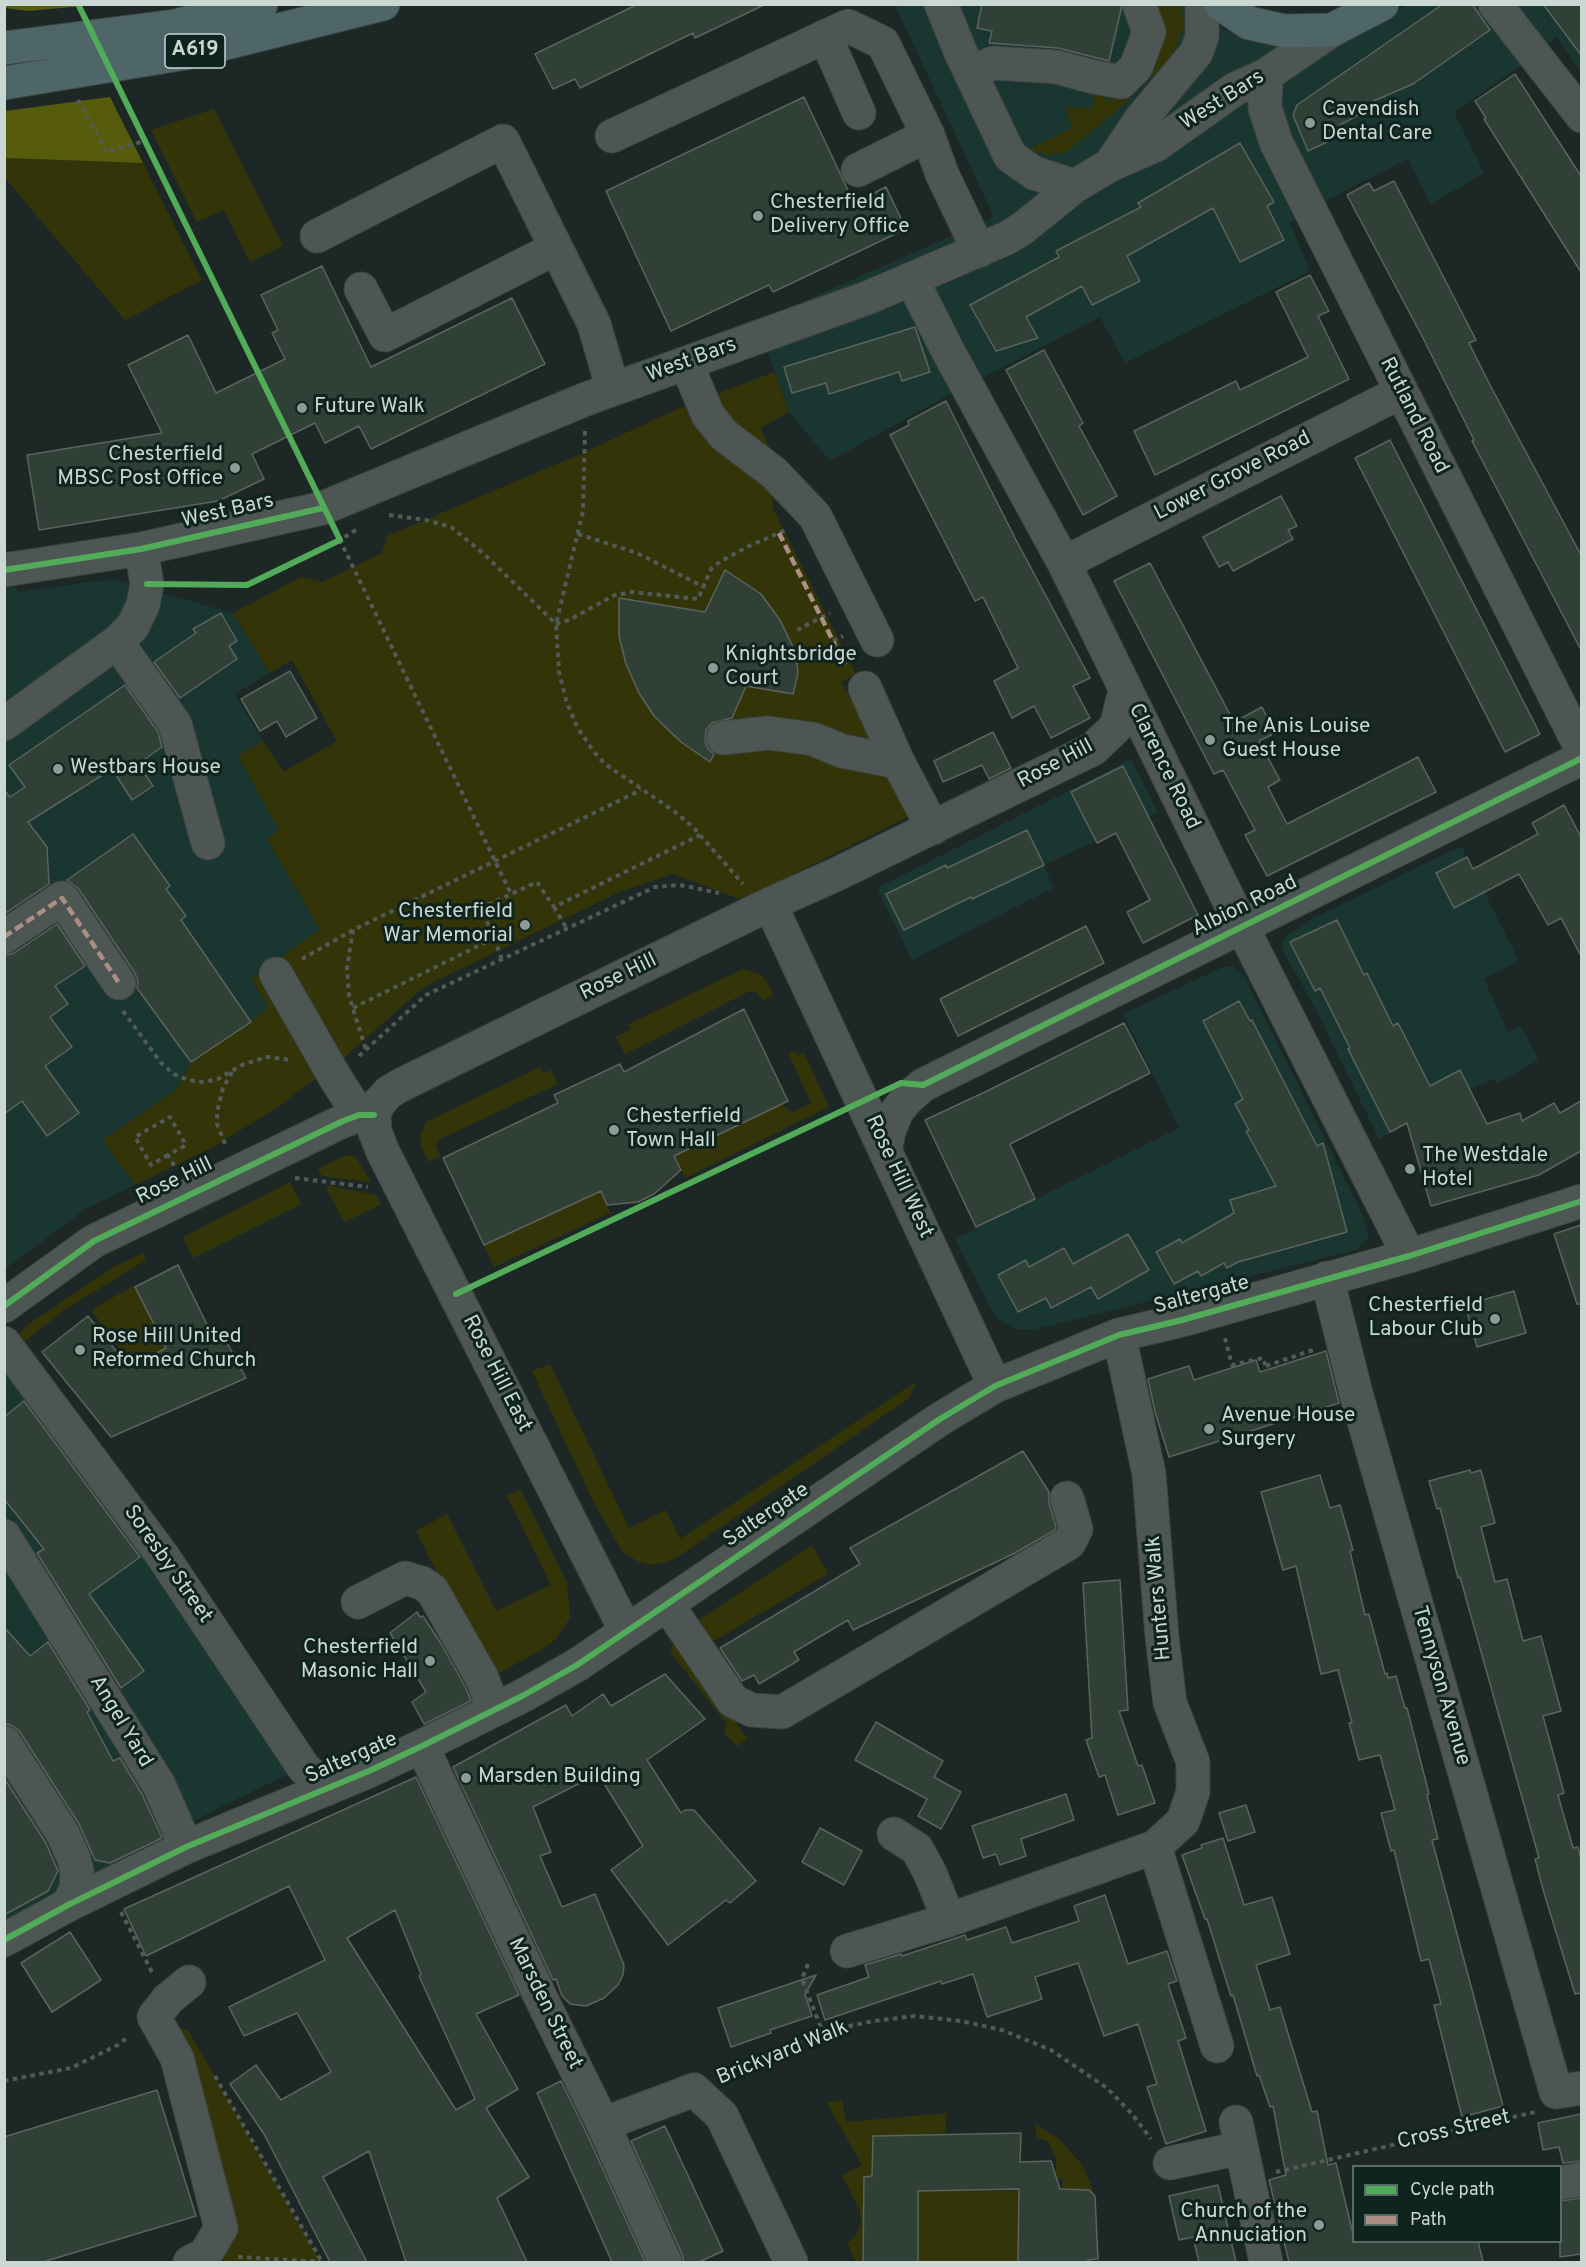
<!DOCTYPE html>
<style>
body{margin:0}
#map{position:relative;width:1586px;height:2267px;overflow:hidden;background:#1d2826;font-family:Overpass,sans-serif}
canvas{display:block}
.frame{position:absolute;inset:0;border:6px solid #cad7d3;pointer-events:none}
.legend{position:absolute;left:1352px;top:2165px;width:210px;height:78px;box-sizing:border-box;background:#0f231f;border:2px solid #5a6b67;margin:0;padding:8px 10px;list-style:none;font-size:18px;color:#cad7d3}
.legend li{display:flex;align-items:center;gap:12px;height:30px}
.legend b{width:30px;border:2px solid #5a6b67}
</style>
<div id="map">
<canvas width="1586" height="2267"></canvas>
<div class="frame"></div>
<ul class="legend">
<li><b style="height:8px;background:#51ab58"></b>Cycle path</li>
<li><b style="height:8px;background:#ac8f84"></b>Path</li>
</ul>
</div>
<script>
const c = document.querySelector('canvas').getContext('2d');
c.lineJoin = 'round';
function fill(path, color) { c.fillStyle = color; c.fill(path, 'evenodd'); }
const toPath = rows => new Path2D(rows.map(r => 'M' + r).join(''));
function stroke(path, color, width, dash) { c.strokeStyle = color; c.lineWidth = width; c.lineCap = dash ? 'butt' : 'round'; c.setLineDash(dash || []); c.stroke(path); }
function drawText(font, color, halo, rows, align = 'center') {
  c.font = font + ' Overpass,sans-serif'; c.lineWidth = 6; c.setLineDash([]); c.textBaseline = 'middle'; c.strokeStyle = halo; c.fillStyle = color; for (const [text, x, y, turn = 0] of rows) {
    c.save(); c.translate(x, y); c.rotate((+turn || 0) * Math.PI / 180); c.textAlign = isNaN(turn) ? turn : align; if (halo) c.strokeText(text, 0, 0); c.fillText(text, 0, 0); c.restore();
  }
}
fill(toPath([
 [895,5,1189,5,1195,18,1241,36,1328,52,1407,5,1581,5,1581,73,1557,37,1519,67,1454,112,1484,173,1431,204,1408,159,1329,199,1290,223,1310,271,1125,363,1100,317,945,397,830,461,789,412,757,322,994,217],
 [5,577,19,592,112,579,233,613,270,673,234,694,263,741,238,756,279,830,267,839,320,929,251,979,268,1007,251,1022,191,1062,177,1089,103,1140,135,1185,87,1208,5,1269],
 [1131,759,1158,812,1044,865,1053,888,912,960,879,892,879,887],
 [1461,846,1519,961,1484,979,1508,1032,1521,1026,1539,1060,1496,1084,1494,1078,1470,1090,1379,1139,1317,1012,1281,947,1284,938,1314,918],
 [1233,966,1244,976,1364,1218,1369,1238,1356,1250,1032,1330,1015,1329,996,1318,955,1239,1179,1128,1123,1014,1221,968],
 [4,1367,143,1556,289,1774,222,1806,5,1926]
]), '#1a3630');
fill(toPath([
 [1151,5,1181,5,1184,26,1171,58,1113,114,1066,152,1043,156,1044,153,1026,150,1072,128,1065,108,1068,107,1093,108,1095,90,1105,94,1107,103,1123,90],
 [214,109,283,246,250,262,224,210,197,222,151,130],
 [4,158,143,163,202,280,125,320,5,178],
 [774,372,789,412,760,428,770,448,773,509,856,674,841,682,915,813,742,900,673,874,622,891,425,986,347,1055,275,1109,211,1148,135,1185,103,1140,177,1089,191,1062,251,1022,268,1007,251,979,320,929,267,839,279,830,238,756,263,741,284,772,337,741,292,660,270,673,233,613,301,577,322,582,382,553,387,536,583,453,675,410],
 [743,969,759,974,766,980,773,995,763,1000,756,992,748,992,625,1054,616,1037,631,1029,629,1024],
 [795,1051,798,1056,804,1053,829,1107,685,1178,674,1156,782,1104,788,1110,794,1112,811,1103,789,1054],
 [540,1067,544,1073,551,1070,558,1084,440,1139,436,1145,440,1156,429,1162,422,1148,420,1136,426,1122],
 [346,1155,356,1157,371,1182,322,1176,318,1169],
 [290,1182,301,1204,193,1258,183,1237],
 [325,1185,376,1195,381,1205,344,1222],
 [601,1191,610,1213,494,1267,484,1245],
 [143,1253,146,1260,64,1310,25,1341,20,1334,26,1326,112,1268],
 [133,1286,135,1287,166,1348,133,1366,93,1313,93,1309],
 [550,1364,629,1528,666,1510,680,1539,917,1381,908,1399,682,1554,668,1562,650,1565,637,1561,623,1552,595,1505,532,1371],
 [520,1489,567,1583,570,1618,555,1640,540,1651,490,1678,416,1531,447,1514,496,1611,551,1585,507,1496],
 [812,1545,828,1574,712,1642,697,1621],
 [674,1642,683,1642,747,1739,738,1746,724,1734,727,1724,670,1652],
 [174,2028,188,2030,321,2262,224,2262],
 [842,2099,846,2122,947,2113,945,2133,873,2137,872,2176,864,2178,862,2262,856,2262,847,2243,856,2236,861,2223,860,2211,842,2175,862,2165,827,2103],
 [1035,2124,1059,2139,1083,2166,1095,2196,1088,2190,1062,2189,1063,2179,1056,2178,1056,2158,1048,2141,1037,2138],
 [918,2191,1019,2191,1018,2262,919,2262]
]), '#333509');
fill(toPath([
 [5,4,94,4,94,5,28,11,5,8],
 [110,97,143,163,5,158,5,111]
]), '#575b0c');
const building = toPath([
 [638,4,766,4,695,38,693,33,580,88,575,79,553,89,535,54,638,4],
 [982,4,1121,4,1121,10,1109,61,1058,48,989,43,992,31,977,28,982,4],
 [1443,4,1472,4,1490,30,1413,84,1362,106,1364,112,1327,132,1331,140,1308,151,1293,115,1297,105,1443,4],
 [1543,4,1581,4,1581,55,1543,4],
 [1515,74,1581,176,1581,272,1484,119,1486,118,1475,101,1515,74],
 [804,97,854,203,886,187,906,229,773,292,769,285,671,331,606,191,804,97],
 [1240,143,1274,202,1267,206,1284,240,1240,262,1213,208,1127,256,1140,281,1092,305,1082,286,1026,317,1038,338,996,351,970,305,1059,257,1056,251,1141,207,1138,203,1240,143],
 [1394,181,1476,340,1469,343,1489,383,1581,555,1581,650,1472,441,1474,440,1423,338,1347,195,1369,183,1374,191,1394,181],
 [322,266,371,367,512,298,545,364,371,449,359,426,325,443,315,423,252,454,264,479,218,501,39,530,27,455,162,433,128,365,188,335,216,393,285,359,272,333,278,330,261,295,322,266],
 [1310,275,1329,311,1318,316,1349,379,1155,475,1134,431,1236,381,1240,390,1308,357,1276,292,1310,275],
 [915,327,930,372,902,381,899,372,829,394,826,383,792,393,784,367,915,327],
 [1044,350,1083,423,1079,426,1117,496,1083,515,1006,370,1044,350],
 [946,401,1016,540,1090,678,1073,686,1090,718,1051,738,1034,706,1012,718,994,681,1018,668,983,597,975,601,890,435,909,425,908,421,946,401],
 [1390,440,1540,734,1505,752,1355,458,1390,440],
 [1281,496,1297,526,1288,530,1293,539,1233,571,1228,562,1219,567,1203,537,1281,496],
 [1150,563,1234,722,1262,707,1275,733,1259,741,1280,780,1268,787,1287,824,1418,757,1436,792,1267,876,1245,835,1255,830,1223,770,1214,774,1114,581,1150,563],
 [725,570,761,594,780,620,796,653,798,673,793,694,746,686,732,718,712,723,706,730,705,741,708,749,714,754,710,762,681,742,654,716,639,693,626,664,619,636,619,598,705,612,725,570],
 [221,613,237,641,229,646,237,659,180,698,154,662,196,633,193,629,221,613],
 [290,671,317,718,286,737,277,721,260,731,241,699,290,671],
 [125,685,158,732,162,747,138,764,153,786,132,800,112,769,28,822,47,847,49,884,4,914,4,790,10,797,25,787,9,765,125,685],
 [993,732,1011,768,989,779,982,765,943,782,934,761,993,732],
 [1123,766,1198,915,1143,943,1127,912,1150,900,1116,833,1097,843,1071,792,1123,766],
 [1564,805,1581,837,1581,956,1561,918,1548,925,1519,874,1454,908,1436,873,1467,857,1473,869,1538,834,1532,823,1564,805],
 [1027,830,1044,865,972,899,971,897,904,930,886,894,946,865,947,868,1027,830],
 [133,834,170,886,166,889,186,916,181,920,251,1022,191,1062,137,988,138,981,135,973,78,888,67,880,133,834],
 [1337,920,1364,975,1367,973,1393,1026,1398,1023,1430,1086,1460,1070,1487,1124,1520,1113,1522,1121,1554,1103,1560,1113,1581,1101,1581,1151,1539,1175,1431,1206,1407,1123,1390,1132,1348,1049,1350,1048,1320,988,1315,991,1290,942,1337,920],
 [57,924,85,966,55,986,68,1004,50,1017,72,1047,45,1066,79,1113,47,1136,22,1101,4,1114,4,956,14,953,57,924],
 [1086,926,1104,963,958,1036,940,999,1086,926],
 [1239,1001,1250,1021,1252,1020,1317,1146,1323,1143,1347,1232,1238,1262,1227,1268,1224,1263,1201,1276,1198,1271,1174,1284,1156,1252,1180,1239,1182,1243,1234,1213,1230,1200,1276,1186,1246,1131,1249,1130,1235,1104,1243,1099,1203,1021,1239,1001],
 [744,1009,788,1101,674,1156,681,1170,654,1194,638,1202,607,1205,601,1191,484,1245,443,1158,558,1103,554,1095,620,1064,624,1072,744,1009],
 [1124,1023,1150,1073,1010,1144,1035,1199,976,1227,925,1120,985,1092,1124,1023],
 [1581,1225,1581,1304,1577,1304,1554,1234,1581,1225],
 [1128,1234,1149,1270,1098,1299,1091,1287,1051,1308,1046,1298,1018,1312,998,1275,1026,1260,1029,1267,1064,1248,1073,1264,1128,1234],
 [178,1265,215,1341,224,1337,246,1378,111,1437,42,1352,88,1316,130,1368,166,1348,135,1287,178,1265],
 [1514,1291,1526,1333,1477,1347,1465,1305,1514,1291],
 [1326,1351,1339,1403,1169,1457,1155,1412,1148,1379,1189,1366,1194,1380,1256,1360,1260,1372,1326,1351],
 [24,1401,140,1557,89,1594,144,1671,121,1688,37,1553,44,1549,4,1499,4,1417,24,1401],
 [1023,1451,1049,1492,1049,1503,1056,1527,1055,1530,1015,1553,853,1630,848,1620,794,1652,799,1660,759,1684,754,1675,742,1681,720,1648,860,1564,850,1548,1023,1451],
 [1470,1470,1471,1473,1481,1470,1495,1523,1481,1527,1495,1582,1507,1579,1523,1641,1541,1636,1561,1711,1543,1716,1564,1793,1558,1795,1573,1848,1578,1847,1581,1860,1581,1993,1575,1994,1544,1893,1535,1859,1539,1858,1460,1577,1458,1578,1440,1508,1437,1509,1429,1481,1470,1470],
 [1320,1475,1330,1508,1340,1505,1353,1550,1350,1551,1365,1615,1369,1614,1385,1674,1387,1673,1388,1678,1396,1676,1405,1708,1407,1708,1429,1794,1427,1795,1438,1839,1432,1840,1503,2106,1462,2117,1434,2005,1441,2004,1429,1959,1421,1961,1394,1850,1391,1851,1381,1813,1395,1810,1380,1755,1359,1760,1349,1723,1352,1723,1338,1670,1321,1674,1296,1566,1283,1570,1261,1492,1320,1475],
 [1120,1580,1128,1710,1119,1711,1138,1766,1142,1765,1155,1803,1118,1815,1105,1775,1099,1777,1086,1740,1092,1738,1083,1583,1120,1580],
 [417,1612,420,1617,423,1616,440,1642,465,1686,471,1701,424,1724,412,1702,426,1692,390,1633,417,1612],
 [4,1627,30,1656,48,1642,90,1710,87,1712,113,1761,120,1758,142,1794,162,1838,110,1863,95,1860,79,1824,20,1732,13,1726,4,1723,4,1627],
 [665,1674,705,1719,647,1760,681,1813,685,1810,694,1810,756,1881,730,1903,726,1900,668,1945,611,1870,643,1846,598,1774,533,1807,551,1852,540,1856,562,1907,595,1894,624,1965,623,1975,618,1985,604,1998,586,2006,570,2004,562,1996,556,1979,553,1980,453,1767,566,1705,572,1716,603,1694,611,1706,665,1674],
 [876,1722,943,1761,934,1777,961,1792,941,1829,918,1816,927,1799,855,1760,876,1722],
 [416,1777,519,1995,476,2014,518,2089,486,2108,529,2177,497,2198,527,2262,406,2262,369,2151,323,2177,367,2262,330,2262,264,2134,230,2084,256,2065,281,2100,331,2072,297,2013,244,2036,229,2007,325,1960,289,1886,146,1956,124,1909,416,1777],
 [395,1910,421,1974,419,1976,475,2099,456,2110,347,1938,395,1910],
 [4,1778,46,1843,58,1871,48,1891,4,1915,4,1778],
 [1066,1794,1074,1820,1021,1839,1026,1856,1000,1865,996,1854,983,1858,972,1826,1066,1794],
 [1246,1805,1255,1832,1228,1841,1219,1813,1246,1805],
 [820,1828,862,1851,844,1885,802,1862,820,1828],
 [1223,1838,1244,1905,1272,1897,1290,1954,1256,1965,1270,2010,1280,2007,1312,2112,1317,2111,1328,2165,1336,2163,1353,2234,1353,2241,1478,2241,1483,2262,1289,2262,1269,2180,1286,2175,1273,2106,1270,2107,1259,2075,1257,2076,1233,1995,1231,1996,1207,1919,1205,1919,1182,1855,1202,1848,1201,1845,1223,1838],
 [1105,1895,1128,1964,1167,1951,1177,1981,1168,1984,1186,2038,1178,2041,1206,2131,1166,2144,1147,2087,1157,2084,1138,2024,1104,2036,1078,1963,1035,1977,1042,1999,987,2017,973,1974,942,1984,941,1981,825,2020,817,1995,869,1977,865,1965,901,1954,902,1956,965,1935,967,1940,1006,1927,1012,1943,1079,1921,1074,1906,1105,1895],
 [70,1932,101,1980,52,2012,21,1963,70,1932],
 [816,1975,805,1994,812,2016,770,2030,771,2033,731,2047,718,2008,816,1975],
 [561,2081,586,2132,645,2262,612,2262,537,2093,561,2081],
 [157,2090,196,2216,43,2262,4,2262,4,2137,157,2090],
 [1581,2114,1581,2161,1563,2163,1559,2147,1543,2150,1538,2123,1581,2114],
 [665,2126,723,2251,699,2262,684,2262,682,2254,631,2141,665,2126],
 [1021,2133,1020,2162,1051,2161,1060,2189,1089,2190,1095,2196,1098,2259,1088,2260,1088,2262,1018,2262,1019,2189,918,2191,918,2262,863,2262,864,2177,872,2176,873,2136,1021,2133],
 [1218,2185,1236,2262,1199,2262,1193,2237,1179,2240,1169,2196,1218,2185],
 [1581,2198,1581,2254,1560,2257,1560,2201,1581,2198]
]);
fill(building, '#314036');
stroke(building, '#5b635f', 1.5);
const minor = toPath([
 [941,4,961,53,1010,156,1034,173,1075,186],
 [1495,4,1582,116],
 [825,36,859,113],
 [971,73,993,63,1057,67,1094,77,1121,82,1136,67,1149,32,1139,4],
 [1266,75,1265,108,1276,142,1582,750],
 [612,136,848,26,883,43,928,135,942,174,979,251],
 [1110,165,1141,119,1196,53,1202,37,1202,4],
 [858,170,928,135],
 [317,236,503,141,594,324,613,389],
 [912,280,948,351,1064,563,1242,927,1409,1256],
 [361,289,385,335,556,248],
 [686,363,708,415,724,435,774,473,815,516,877,640],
 [1064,563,1401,392],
 [4,570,141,549,323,508,586,399,867,298,1007,238,1023,228,1075,186,1110,165,1156,145,1235,89,1266,75,1332,30],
 [117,642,175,724,208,843],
 [865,688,898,762],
 [4,724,117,642,133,626,143,605,147,584,141,549],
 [723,738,768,733,813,739,842,751,898,762,933,828],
 [770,904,995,1386],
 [4,937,62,898,119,983],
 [276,974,336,1079,359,1115],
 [885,1151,889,1131,897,1111,907,1099,923,1085,1582,758],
 [1327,1278,1357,1397,1556,2092,1582,2088],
 [4,1306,94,1241,343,1121,359,1115,374,1115],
 [4,1343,162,1555,304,1768,327,1789],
 [4,1536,159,1785,186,1847],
 [358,1602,405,1578,422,1583,432,1590,482,1678,494,1710],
 [667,1604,733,1701,752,1710,782,1712,1069,1543,1076,1529,1067,1498],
 [626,1631,383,1152,375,1132,374,1115,378,1104,389,1092,401,1085,770,904,835,875,1093,749,1116,727,1125,691],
 [4,1742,63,1834,74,1859,77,1871,76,1889,68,1905],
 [422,1746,539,1994,603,2124,665,2262],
 [894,1834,917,1849,930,1873,949,1920],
 [1155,1847,1217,2046],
 [4,1940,68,1905,186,1847,369,1771,422,1746,524,1695,577,1665,940,1419,995,1386,1119,1335,1182,1320,1409,1256,1582,1201],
 [847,1951,949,1920,1155,1847,1183,1821,1193,1792,1193,1762,1170,1703,1162,1637,1149,1474,1119,1335],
 [189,1982,168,1999,154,2017,177,2058,221,2228,205,2255,190,2262],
 [1236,2122,1266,2262],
 [603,2124,694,2090,722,2116,791,2262],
 [1170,2163,1241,2148],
 [1560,2183,1582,2179]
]);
const highway = toPath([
 [1221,4,1249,23,1285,31,1332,30,1382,4],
 [4,48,175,26,261,4],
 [4,83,186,53,383,4]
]);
stroke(minor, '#3a4441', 35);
stroke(highway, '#3a4441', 35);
stroke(toPath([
 [78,100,107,152,144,141],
 [585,431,583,511,556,624,559,672,566,700,577,727,594,752,605,764,674,811,693,827,743,884],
 [389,515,426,520,451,527,484,554,556,624],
 [356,530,340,540,511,894],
 [578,534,637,553,704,587],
 [556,624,569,620,615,595,632,592,698,599,711,569,721,561,749,546,786,530],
 [797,630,830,613],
 [833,641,843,636],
 [835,645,846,665],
 [554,907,567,929],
 [353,930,347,968,349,996,366,1050],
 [494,938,502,960],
 [302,959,353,930,641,790],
 [353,1008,494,938,481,908,537,882,554,907,700,835],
 [123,1011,161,1063,174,1074,188,1080,203,1082,218,1079,242,1065,267,1057,291,1060],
 [359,1056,426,995,655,887,680,885,719,893],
 [225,1144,217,1124,217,1112,223,1088,232,1072],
 [168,1155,151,1165,135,1137,170,1117,186,1145,168,1155,176,1169],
 [295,1178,368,1187],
 [1225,1338,1232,1365,1263,1358,1267,1370],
 [1266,1366,1313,1350],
 [121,1912,153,1974],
 [808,1964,802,1979,823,2033],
 [215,2076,322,2262],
 [724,2077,762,2062,799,2043,835,2029,874,2021,915,2016,961,2021,1002,2030,1051,2050,1107,2088,1132,2114,1151,2139],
 [4,2081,71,2068,118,2045,129,2036],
 [1276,2172,1535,2112],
 [238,2257,321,2262]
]), '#525a58', 4, [4.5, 4.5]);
stroke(minor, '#4e5654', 33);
stroke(highway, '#4e6668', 33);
stroke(toPath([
 [779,533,835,645],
 [4,937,62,898,119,983]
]), '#ac8f84', 4.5, [9, 4.5]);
stroke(toPath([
 [78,4,340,540,247,585,147,584],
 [4,570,141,549,323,508],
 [456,1294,901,1083,923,1085,1582,758],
 [4,1306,94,1241,343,1121,359,1115,374,1115],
 [4,1940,68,1905,186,1847,369,1771,422,1746,524,1695,577,1665,940,1419,995,1386,1119,1335,1182,1320,1409,1256,1582,1201]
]), '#51ab58', 6);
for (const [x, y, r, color] of [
 [1310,123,6,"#8d9a96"],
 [758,216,6,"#8d9a96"],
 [302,408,6,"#8d9a96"],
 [235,468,6,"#8d9a96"],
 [713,668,6,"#8d9a96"],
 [1210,740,6,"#8d9a96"],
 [58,769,6,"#8d9a96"],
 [525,925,6,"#8d9a96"],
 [614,1130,6,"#8d9a96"],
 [1410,1169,6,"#8d9a96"],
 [1495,1319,6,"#8d9a96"],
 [80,1350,6,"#8d9a96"],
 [1209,1429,6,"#8d9a96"],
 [430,1661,6,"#8d9a96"],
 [466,1778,6,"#8d9a96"],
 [1319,2225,6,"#8d9a96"]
]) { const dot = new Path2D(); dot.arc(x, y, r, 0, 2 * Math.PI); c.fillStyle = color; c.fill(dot); stroke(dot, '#0f231f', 2); }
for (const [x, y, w] of [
 [195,51,60]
]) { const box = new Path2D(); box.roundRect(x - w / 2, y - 17, w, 34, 4.5); c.fillStyle = '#0f231f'; c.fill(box); stroke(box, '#cad7d3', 1.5); }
drawText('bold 20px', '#cad7d3', null, [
 ["A619",195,51]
]);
drawText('21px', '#cad7d3', '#0f231f', [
 ["West Bars",1223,101,-32],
 ["West Bars",692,361,-20],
 ["Rutland Road",1413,416,63],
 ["Lower Grove Road",1233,477,-27],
 ["West Bars",228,512,-13],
 ["Rose Hill",1056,765,-28],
 ["Clarence Road",1163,767,64],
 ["Albion Road",1245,907,-26],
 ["Rose Hill",619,978,-26],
 ["Rose Hill West",898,1177,65],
 ["Rose Hill",175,1182,-26],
 ["Saltergate",1202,1296,-15],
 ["Rose Hill East",496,1374,63],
 ["Saltergate",767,1516,-34],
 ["Soresby Street",167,1565,55],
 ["Hunters Walk",1160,1598,-95],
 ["Tennyson Avenue",1440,1686,74],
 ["Angel Yard",120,1722,59],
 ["Saltergate",352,1759,-24],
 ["Marsden Street",544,2004,64],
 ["Brickyard Walk",783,2054,-22],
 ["Cross Street",1454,2131,-13]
]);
drawText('21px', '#cad7d3', '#0f231f', [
 ["Cavendish",1322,111],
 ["Dental Care",1322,135],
 ["Chesterfield",770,204],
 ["Delivery Office",770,228],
 ["Future Walk",314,408],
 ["Chesterfield",223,456,"right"],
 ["MBSC Post Office",223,480,"right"],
 ["Knightsbridge",725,656],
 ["Court",725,680],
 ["The Anis Louise",1222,728],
 ["Guest House",1222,752],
 ["Westbars House",70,769],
 ["Chesterfield",513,913,"right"],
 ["War Memorial",513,937,"right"],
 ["Chesterfield",626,1118],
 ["Town Hall",626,1142],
 ["The Westdale",1422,1157],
 ["Hotel",1422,1181],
 ["Chesterfield",1483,1307,"right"],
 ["Labour Club",1483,1331,"right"],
 ["Rose Hill United",92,1338],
 ["Reformed Church",92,1362],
 ["Avenue House",1221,1417],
 ["Surgery",1221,1441],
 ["Chesterfield",418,1649,"right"],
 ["Masonic Hall",418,1673,"right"],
 ["Marsden Building",478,1778],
 ["Church of the",1307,2213,"right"],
 ["Annuciation",1307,2237,"right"]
], 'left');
</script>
